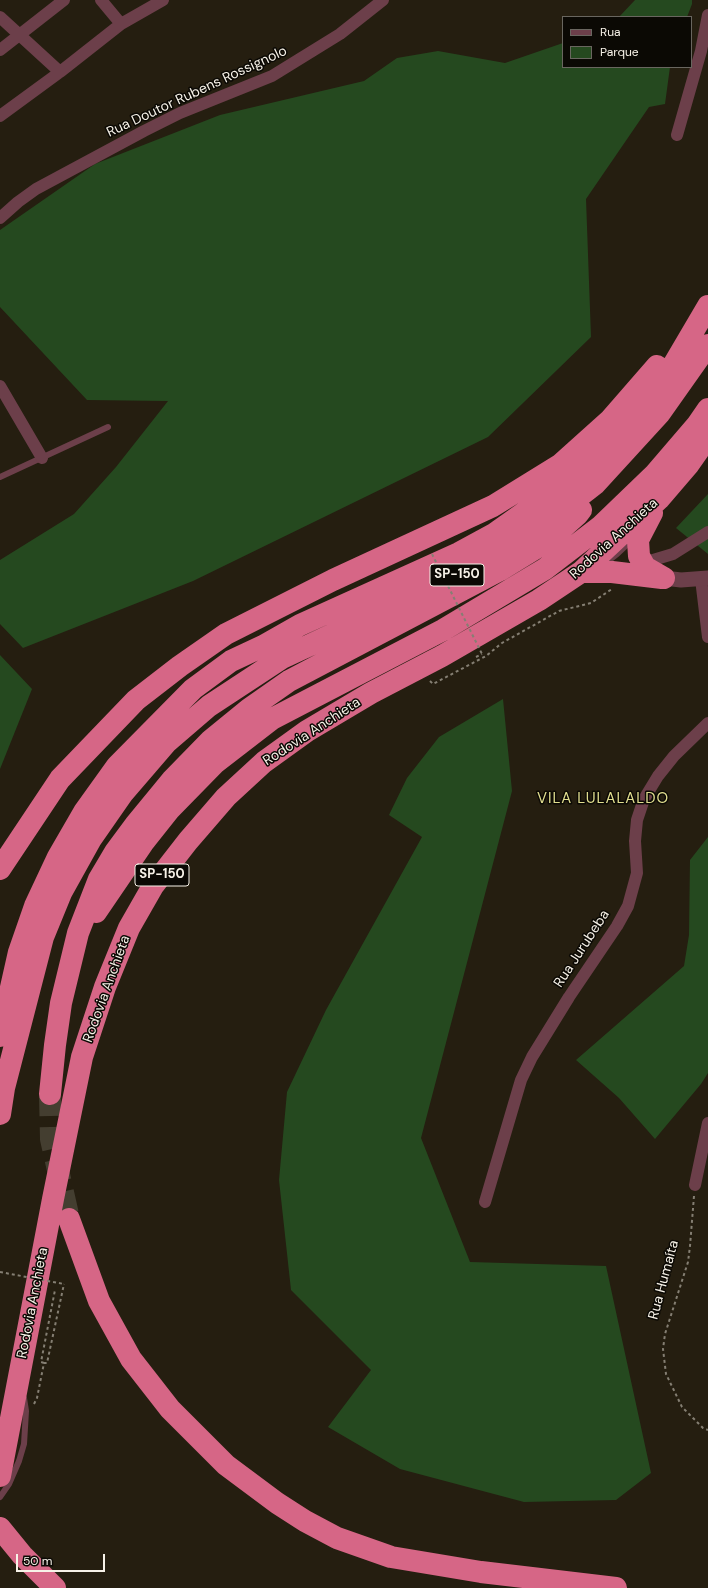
<!DOCTYPE html>
<meta charset="utf-8">
<style>
body{margin:0}
#map{position:relative;width:708px;height:1588px;overflow:hidden;background:#251e10;font-family:"DM Sans",sans-serif}
canvas{display:block}
.legend{position:absolute;left:562px;top:16px;width:130px;height:52px;box-sizing:border-box;background:#0b0904;border:1px solid #69665f;margin:0;padding:5px 7px;list-style:none;font-size:12px;color:#f7f2e8}
.legend li{display:flex;align-items:center;gap:8px;height:20px}
.legend b{width:20px;border:1px solid #69665f}
.scale{position:absolute;left:16px;top:1554px;width:89px;height:18px;box-sizing:border-box;border:2px solid #f7f2e8;border-top:0;padding-left:5px;font-size:12px;line-height:14px;white-space:nowrap;color:#f7f2e8;-webkit-text-stroke:3px #0b0904;paint-order:stroke}
</style>
<div id="map">
<canvas width="708" height="1588"></canvas>
<ul class="legend">
<li><b style="height:5px;background:#6c3f4a"></b>Rua</li>
<li><b style="height:11px;background:#25491f"></b>Parque</li>
</ul>
<div class="scale">50 m</div>
</div>
<script>
const c = document.querySelector('canvas').getContext('2d');
c.lineJoin = 'round';
function fill(path, color) { c.fillStyle = color; c.fill(path, 'evenodd'); }
const toPath = rows => new Path2D(rows.map(r => 'M' + r).join(''));
function stroke(path, color, width, dash) { c.strokeStyle = color; c.lineWidth = width; c.lineCap = dash ? 'butt' : 'round'; c.setLineDash(dash || []); c.stroke(path); }
function drawText(font, color, halo, rows, align = 'center') {
  c.font = font + ' "DM Sans",sans-serif'; c.lineWidth = 3; c.setLineDash([]); c.textBaseline = 'middle'; c.strokeStyle = halo; c.fillStyle = color; for (const [text, x, y, turn = 0] of rows) {
    c.save(); c.translate(x, y); c.rotate((+turn || 0) * Math.PI / 180); c.textAlign = isNaN(turn) ? turn : align; if (halo) c.strokeText(text, 0, 0); c.fillText(text, 0, 0); c.restore();
  }
}
fill(toPath([
 [635,0,692,0,692,4,687,17,619,17],
 [563,43,563,67,670,67,665,104,649,107,586,199,591,337,488,437,193,581,23,648,0,624,0,560,74,514,116,467,168,401,87,400,0,307,0,230,95,164,220,115,364,81,397,58,438,51,505,63],
 [708,494,708,554,676,528],
 [0,655,32,689,0,769],
 [503,699,512,791,421,1138,470,1262,606,1266,651,1473,616,1500,524,1502,400,1469,328,1427,371,1370,291,1290,279,1180,287,1092,326,1010,422,837,389,815,407,778,439,737],
 [708,837,708,1073,701,1084,655,1139,619,1098,576,1060,684,966,689,935,690,860]
]), '#25491f');
stroke(toPath([
 [50,1094,51,1139,69,1219]
]), '#443e30', 22, [22, 11]);
stroke(toPath([
 [476,657,482,654],
 [430,681,433,684,486,656,502,643,559,611,591,603,612,589],
 [694,1196,690,1246,688,1262,665,1334,663,1349,666,1374,682,1407,703,1428,708,1430],
 [44,1363,41,1362,55,1290],
 [34,1404,37,1398,44,1363,47,1363,64,1284]
]), '#857f73', 2, [3, 3]);
stroke(toPath([
 [0,477,108,427],
 [604,564,617,554,633,539],
 [0,1497,9,1484,19,1461,24,1444,26,1411,24,1398]
]), '#6c3f4a', 6);
stroke(toPath([
 [101,0,121,24],
 [0,17,60,72],
 [0,50,64,0],
 [0,116,60,72,121,24,163,0],
 [677,135,701,51,708,15],
 [0,218,18,202,36,189,144,131,180,113,272,76,340,34,383,0],
 [0,386,42,458],
 [643,563,673,554,708,532],
 [701,579,708,637],
 [695,1185,708,1123],
 [485,1202,521,1080,532,1057,569,997,617,926,628,906,637,873,635,841,637,820,644,799,658,776,674,756,708,723]
]), '#6c3f4a', 12);
stroke(toPath([
 [664,578,681,580,708,578]
]), '#6c3f4a', 15);
stroke(toPath([
 [652,513,638,540,639,556,645,567,664,578],
 [581,572,612,572,662,578],
 [0,869,60,779,136,700,180,666,226,634,333,580,493,506,561,464,610,420,657,366],
 [96,912,143,843,170,809,215,763,272,719,443,630,545,569,601,526,655,474,697,425,708,409],
 [0,1036,19,952,35,906,58,857,84,812,117,766,193,689,231,661,263,646,300,625,459,553,494,534,556,490,596,457,622,432,646,404,668,374,708,306],
 [50,1094,55,1045,61,1003,78,933,99,879,115,852,135,825,172,780,211,740,249,709,289,681,500,570,549,540,578,514,581,510],
 [0,1114,4,1088,43,937,61,893,91,839,123,793,166,743,209,706,282,658,428,590,466,570,541,526,595,484,660,413,708,345],
 [69,1219,99,1301,131,1359,170,1409,226,1465,277,1503,305,1521,337,1538,391,1557,481,1572,616,1588],
 [0,1476,53,1199,82,1057,105,987,129,928,153,886,188,841,226,797,264,762,307,731,371,693,442,656,539,600,581,572,659,499,689,464,708,437],
 [0,1528,22,1555,55,1588]
]), '#d66686', 22);
stroke(toPath([
 [432,554,482,654],
 [0,1272,64,1284]
]), '#857f73', 2, [3, 3]);
for (const [x, y, w] of [
 [457,575,54],
 [162,875,54]
]) { const box = new Path2D(); box.roundRect(x - w / 2, y - 11, w, 22, 3); c.fillStyle = '#0b0904'; c.fill(box); stroke(box, '#f7f2e8', 1); }
drawText('bold 13px', '#f7f2e8', null, [
 ["SP-150",457,575],
 ["SP-150",162,875]
]);
drawText('14px', '#f7f2e8', '#0b0904', [
 ["Rua Doutor Rubens Rossignolo",197,92,-25],
 ["Rodovia Anchieta",614,539,-42],
 ["Rodovia Anchieta",312,732,-33],
 ["Rua Jurubeba",582,949,-57],
 ["Rodovia Anchieta",107,989,-70],
 ["Rua Humaíta",664,1280,-75],
 ["Rodovia Anchieta",33,1303,-79]
]);
c.letterSpacing = '1px';
drawText('15px', '#e1de8f', '#0b0904', [
 ["VILA LULALALDO",603,799]
]);
c.letterSpacing = '0px';
</script>
